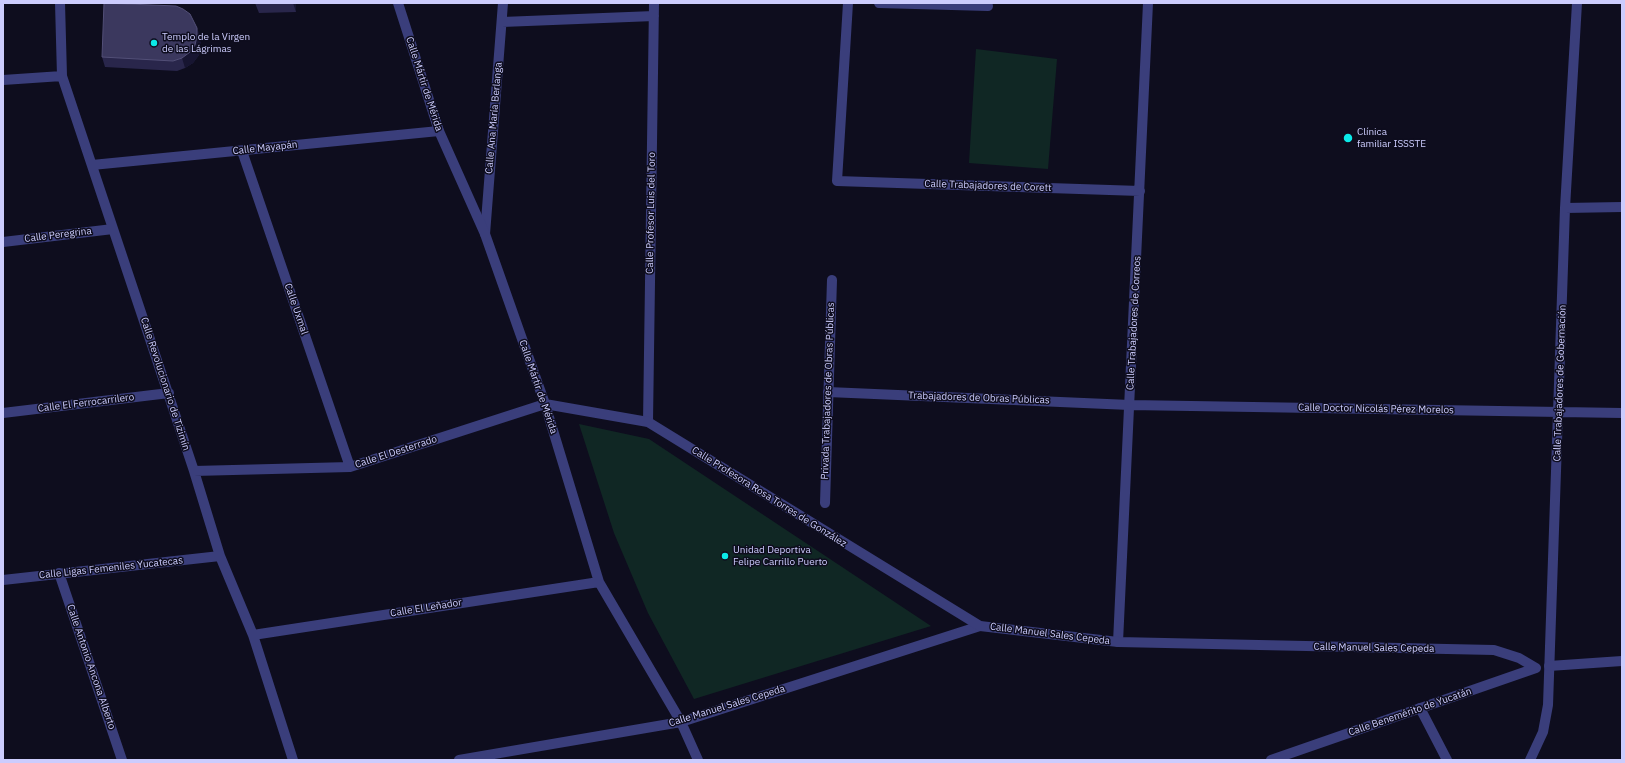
<!DOCTYPE html>
<meta charset="utf-8">
<style>
body{margin:0}
#map{position:relative;width:1625px;height:763px;overflow:hidden;background:#0e0d1e;font-family:"IBM Plex Sans",sans-serif}
canvas{display:block}
.frame{position:absolute;inset:0;border:4px solid #ccccfd;pointer-events:none}
</style>
<div id="map">
<canvas width="1625" height="763"></canvas>
<div class="frame"></div>
</div>
<script>
const c = document.querySelector('canvas').getContext('2d');
c.lineJoin = 'round';
function fill(path, color) { c.fillStyle = color; c.fill(path, 'evenodd'); }
const toPath = rows => new Path2D(rows.map(r => 'M' + r).join(''));
function stroke(path, color, width, dash) { c.strokeStyle = color; c.lineWidth = width; c.lineCap = dash ? 'butt' : 'round'; c.setLineDash(dash || []); c.stroke(path); }
function drawText(font, color, halo, rows, align = 'center') {
  c.font = font + ' "IBM Plex Sans",sans-serif'; c.lineWidth = 3; c.setLineDash([]); c.textBaseline = 'middle'; c.strokeStyle = halo; c.fillStyle = color; for (const [text, x, y, turn = 0] of rows) {
    c.save(); c.translate(x, y); c.rotate((+turn || 0) * Math.PI / 180); c.textAlign = isNaN(turn) ? turn : align; if (halo) c.strokeText(text, 0, 0); c.fillText(text, 0, 0); c.restore();
  }
}
fill(toPath([
 [976,49,1057,59,1048,169,969,163],
 [579,424,649,439,931,626,694,699,648,613,614,533]
]), '#102724');
stroke(toPath([
 [60,3,62,76,194,471,220,556,253,635,293,760],
 [848,3,837,181,1140,191],
 [879,3,988,6],
 [502,22,654,16],
 [3,80,62,76],
 [242,151,350,467],
 [92,165,439,131],
 [1565,208,1622,207],
 [485,234,503,3],
 [3,242,113,229],
 [828,392,1130,405,1622,413],
 [3,413,169,393],
 [648,422,654,3],
 [194,471,350,467,545,404,599,582,681,722,698,760],
 [825,503,832,280],
 [59,573,122,760],
 [3,580,220,556],
 [253,635,599,582],
 [1118,642,1148,3],
 [1420,708,1447,760],
 [459,760,681,722,980,626],
 [1530,760,1543,732,1548,705,1565,208,1577,3]
]), '#3a3e7b', 10);
stroke(toPath([
 [398,3,439,131,485,234,545,404,648,422,980,626,1118,642,1494,650,1519,658,1536,668],
 [1549,666,1622,661],
 [1271,760,1536,668]
]), '#3a3e7b', 10);
fill(toPath([
 [255,3,296,3,296,12,259,13],
 [201,38,201,47,199,55,193,63,185,68,177,71,105,67,102,57]
]), '#29264b');
fill(toPath([
 [293,3,296,3,296,12],
 [197,28,201,38,201,47,199,55,193,63,185,68,182,58]
]), '#171531');
const building = toPath([
 [104,3,176,6,183,9,190,14,197,28,197,36,195,45,190,52,182,58,173,61,102,57,104,3]
]);
fill(building, '#3b385e');
stroke(building, '#524f77', 1);
for (const [x, y, r, color] of [
 [154,43,4,"#0beae8"],
 [1348,138,5,"#0beae8"],
 [725,556,4,"#0beae8"]
]) { const dot = new Path2D(); dot.arc(x, y, r, 0, 2 * Math.PI); c.fillStyle = color; c.fill(dot); stroke(dot, '#0e0d1e', 1.5); }
drawText('10px', '#ccccfd', '#0e0d1e', [
 ["Templo de la Virgen",162,37],
 ["de las Lágrimas",162,49],
 ["Clínica",1357,132],
 ["familiar ISSSTE",1357,144],
 ["Unidad Deportiva",733,550],
 ["Felipe Carrillo Puerto",733,562]
], 'left');
drawText('10px', '#ccccfd', '#0e0d1e', [
 ["Calle Mártir de Mérida",424,84,72],
 ["Calle Ana María Berlanga",494,118,-85],
 ["Calle Mayapán",265,148,-6],
 ["Calle Trabajadores de Corett",988,186,2],
 ["Calle Profesor Luis del Toro",651,213,-89],
 ["Calle Peregrina",58,235,-7],
 ["Calle Uxmal",296,309,71],
 ["Calle Trabajadores de Correos",1134,323,-87],
 ["Calle Trabajadores de Gobernación",1560,383,-88],
 ["Calle Revolucionario de Tizimín",165,384,72],
 ["Calle Mártir de Mérida",538,387,71],
 ["Privada Trabajadores de Obras Públicas",828,391,-88],
 ["Trabajadores de Obras Públicas",979,398,2],
 ["Calle El Ferrocarrilero",86,403,-7],
 ["Calle Doctor Nicolás Pérez Morelos",1376,409,1],
 ["Calle El Desterrado",396,452,-18],
 ["Calle Profesora Rosa Torres de González",769,497,32],
 ["Calle Ligas Femeniles Yucatecas",111,568,-6],
 ["Calle El Leñador",426,608,-9],
 ["Calle Manuel Sales Cepeda",1050,634,7],
 ["Calle Manuel Sales Cepeda",1374,648,1],
 ["Calle Antonio Ancona Alberto",91,667,71],
 ["Calle Manuel Sales Cepeda",727,706,-17],
 ["Calle Benemérito de Yucatán",1410,712,-19]
]);
</script>
